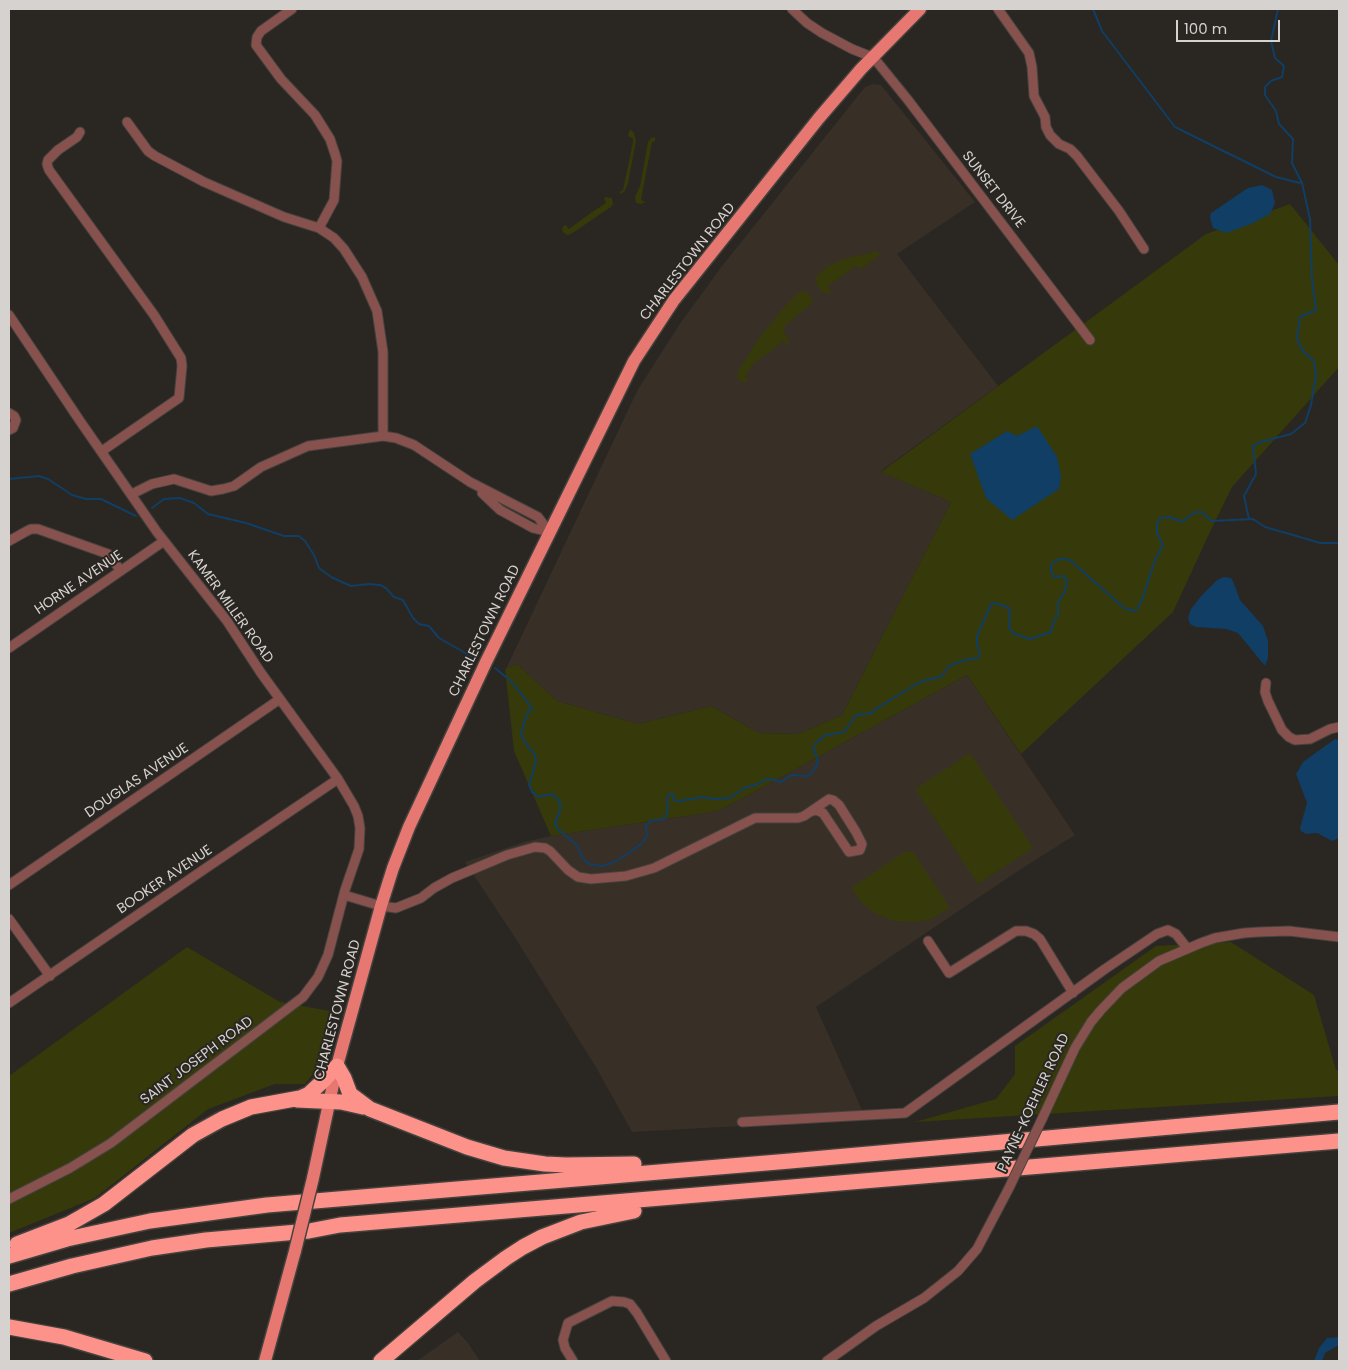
<!DOCTYPE html>
<style>
body{margin:0}
#map{position:relative;width:1348px;height:1370px;overflow:hidden;background:#2a2622;font-family:Poppins,sans-serif}
canvas{display:block}
.frame{position:absolute;inset:0;border:10px solid #d5d2cf;pointer-events:none}
.scale{position:absolute;left:1176px;top:20px;width:104px;height:22px;box-sizing:border-box;border:2px solid #d5d2cf;border-top:0;padding-left:6px;font-size:15px;line-height:18px;white-space:nowrap;color:#d5d2cf;-webkit-text-stroke:4px #2a2622;paint-order:stroke}
</style>
<div id="map">
<canvas width="1348" height="1370"></canvas>
<div class="frame"></div>
<div class="scale">100 m</div>
</div>
<script>
const c = document.querySelector('canvas').getContext('2d');
c.lineJoin = 'round';
function fill(path, color) { c.fillStyle = color; c.fill(path, 'evenodd'); }
const toPath = rows => new Path2D(rows.map(r => 'M' + r).join(''));
function stroke(path, color, width, dash) { c.strokeStyle = color; c.lineWidth = width; c.lineCap = dash ? 'butt' : 'round'; c.setLineDash(dash || []); c.stroke(path); }
function drawText(font, color, halo, rows, align = 'center') {
  c.font = font + ' Poppins,sans-serif'; c.lineWidth = 4; c.setLineDash([]); c.textBaseline = 'middle'; c.strokeStyle = halo; c.fillStyle = color; for (const [text, x, y, turn = 0] of rows) {
    c.save(); c.translate(x, y); c.rotate((+turn || 0) * Math.PI / 180); c.textAlign = isNaN(turn) ? turn : align; if (halo) c.strokeText(text, 0, 0); c.fillText(text, 0, 0); c.restore();
  }
}
fill(toPath([
 [873,84,881,85,975,202,897,254,998,386,881,471,951,502,842,715,798,734,759,733,711,706,638,724,557,701,517,664,506,669,637,391,679,325,722,266,865,87],
 [967,675,1075,835,1018,871,816,1007,866,1119,632,1132,597,1069,514,936,465,862,524,842,551,836,706,813,719,810,734,803],
 [458,1332,468,1343,480,1361,417,1361]
]), '#382f27');
fill(toPath([
 [630,129,634,133,636,141,628,183,625,191,621,194,619,192,623,190,633,142,633,139,628,136],
 [655,137,655,141,652,142,641,200,646,202,641,204,636,203,635,197,640,186,648,142,651,138],
 [605,197,612,198,613,204,611,207,571,234,567,235,564,233,562,230,563,226,566,225,569,229,592,212,606,203,604,198],
 [1290,204,1339,265,1339,367,1232,487,1209,534,1173,612,1021,754,967,675,734,803,719,810,706,813,551,836,514,751,505,669,517,664,557,701,638,724,711,706,759,733,798,734,842,715,951,502,881,472,1206,234],
 [877,251,880,253,879,256,861,269,856,266,828,286,831,291,829,293,824,293,817,286,816,277,828,266,844,259],
 [802,291,810,294,812,299,812,303,785,326,784,331,790,344,788,345,784,341,752,365,745,377,749,380,745,382,740,381,737,377,738,371,759,338,786,305,798,293],
 [970,753,1033,848,978,884,915,789],
 [906,851,913,852,950,908,931,919,918,922,894,921,876,914,863,904,851,888],
 [1231,942,1314,995,1336,1070,1339,1070,1339,1096,915,1122,996,1099,1015,1074,1015,1046,1156,946],
 [187,947,280,1002,330,1011,324,1060,305,1084,275,1084,208,1109,95,1198,9,1233,9,1076]
]), '#36390a');
fill(toPath([
 [1262,185,1272,190,1275,203,1270,214,1251,224,1226,233,1213,228,1210,218,1211,213,1248,188],
 [1037,426,1057,457,1061,476,1059,489,1012,520,986,498,970,454,1007,431,1017,436],
 [1224,577,1231,578,1233,581,1240,600,1263,626,1268,641,1268,658,1265,666,1238,633,1226,629,1196,627,1190,624,1188,618,1191,609,1202,595,1217,580],
 [1335,739,1339,740,1339,838,1332,841,1317,833,1306,834,1301,831,1300,828,1307,803,1296,774,1303,762],
 [1339,1337,1339,1345,1325,1353,1322,1361,1314,1361,1319,1348,1327,1338]
]), '#103e64');
stroke(toPath([
 [1093,9,1102,31,1175,127,1276,177,1300,183],
 [9,479,39,476,48,479,72,495,86,499,101,499,136,516],
 [152,508,164,499,180,498,194,503,208,514,246,523,284,536,299,536,305,541,314,555,319,568,331,577,351,586,369,584,380,585,386,588,394,597,403,600,413,618,419,624,429,626,439,638,474,658],
 [1249,519,1244,496,1256,474,1253,446,1261,442,1291,434,1305,423,1311,405,1316,375,1314,361,1302,350,1297,338,1300,317,1316,310,1312,279,1310,219,1302,183,1292,163,1293,139,1279,124,1276,111,1265,95,1265,87,1271,81,1282,77,1284,66,1275,58,1271,41,1278,9],
 [495,668,512,682,532,708,527,714,521,733,524,741,535,755,536,762,529,785,532,792,538,797,552,794,560,802,560,811,555,823,558,829,577,845,582,858,589,864,602,866,612,863,626,855,641,844,647,836,646,826,650,821,665,819,668,807,667,799,669,794,673,794,674,800,679,801,703,797,713,799,730,798,744,788,758,784,764,780,771,779,781,782,792,775,808,776,816,767,818,761,813,747,817,742,826,735,844,732,856,715,872,713,877,708,920,682,942,676,950,665,969,659,978,658,980,653,977,644,977,636,991,604,995,603,1002,605,1010,609,1009,628,1015,634,1030,639,1051,632,1054,620,1058,615,1058,603,1065,591,1067,580,1063,576,1054,577,1051,571,1051,565,1057,560,1063,559,1070,560,1116,601,1126,609,1135,611,1141,603,1155,560,1163,545,1157,533,1157,523,1160,518,1170,517,1182,522,1195,512,1202,512,1211,521,1253,519,1265,527,1300,537,1320,543,1339,543]
]), '#103e64', 2);
const street = toPath([
 [292,9,261,31,257,37,256,45,281,79,315,115,330,139,335,154,337,161,334,200,319,228],
 [792,9,807,23,822,33,852,49,872,57,878,63,908,100,1090,340],
 [998,9,1029,53,1032,67,1034,96,1045,117,1046,127,1050,135,1059,144,1070,149,1077,156,1119,211,1144,249],
 [127,122,148,151,155,156,204,182,284,217,319,228,334,238,344,249,362,277,377,311,383,352,383,436,396,438,414,445,470,482,538,517,550,533],
 [80,132,77,137,58,150,48,160,47,164,49,170,154,315,181,358,182,366,179,398,102,451],
 [9,315,80,421,157,532,227,621,261,673,338,779,354,806,358,816,360,828,359,849,345,890,328,955,318,977,303,997,111,1143,70,1168,9,1199],
 [9,413,14,416,16,420,13,428,9,430],
 [482,493,500,510,533,528,549,532],
 [132,494,152,484,174,479,211,491,223,489,234,486,261,467,308,446,383,436],
 [9,541,25,532,31,529,38,529,108,554,121,571],
 [9,648,164,541],
 [1266,683,1265,692,1268,701,1282,730,1289,737,1295,740,1310,739,1330,729,1339,727],
 [9,885,280,699],
 [344,895,381,906,396,908,421,898,434,888,452,878,507,855,535,847,545,848,550,851,568,870,578,877,591,879,626,876,654,868,755,818,798,818,804,816,829,799,833,800,839,805,856,832,862,844,860,850,849,852,823,813,816,810,810,812],
 [9,919,50,976],
 [928,941,949,973,1016,931,1026,931,1034,934,1040,939,1073,993],
 [9,1003,206,868,338,779],
 [1042,1119,1075,1048,1091,1022,1101,1010,1122,988,1159,961,1201,943,1215,938,1244,933,1259,932,1289,931,1339,937],
 [742,1122,905,1113,1105,969,1157,934,1168,930,1176,934,1187,948],
 [573,1361,565,1348,563,1340,568,1323,612,1301,624,1302,630,1304,637,1313,666,1361],
 [827,1361,876,1326,924,1298,958,1271,977,1249,1009,1188]
]);
const primary = toPath([
 [313,1178,337,1066,381,906,393,868,409,827,486,662,634,361,674,300,819,118,861,69,920,9],
 [265,1361,295,1251]
]);
const highway = toPath([
 [297,1100,341,1102,363,1107],
 [17,1244,69,1224,104,1204,193,1135,222,1119,251,1107,300,1098,309,1094,325,1079,337,1066,344,1078,350,1094,370,1109,467,1147,504,1158,545,1164,566,1165,634,1164],
 [9,1256,67,1239,150,1221,267,1205,790,1161,1339,1112],
 [9,1284,72,1266,152,1248,206,1240,309,1231,340,1225,1339,1141],
 [9,1327,64,1337,145,1361],
 [381,1361,475,1281,506,1258,523,1247,542,1237,581,1222,634,1211]
]);
stroke(street, '#45423e', 11);
stroke(primary, '#45423e', 15);
stroke(highway, '#45423e', 18);
stroke(street, '#87514d', 9);
stroke(primary, '#e67871', 12);
stroke(highway, '#fd928a', 15);
const streetBridge = toPath([
 [1009,1188,1042,1119]
]);
const primaryBridge = toPath([
 [295,1251,313,1178]
]);
stroke(streetBridge, '#45423e', 11, []);
stroke(primaryBridge, '#45423e', 15, []);
stroke(streetBridge, '#87514d', 9);
stroke(primaryBridge, '#e67871', 12);
drawText('14px', '#d5d2cf', '#2a2622', [
 ["SUNSET DRIVE",993,190,52],
 ["CHARLESTOWN ROAD",688,262,-52],
 ["HORNE AVENUE",79,583,-34],
 ["KAMER MILLER ROAD",230,607,54],
 ["CHARLESTOWN ROAD",485,631,-64],
 ["DOUGLAS AVENUE",137,781,-34],
 ["BOOKER AVENUE",165,880,-34],
 ["CHARLESTOWN ROAD",338,1010,-75],
 ["SAINT JOSEPH ROAD",197,1061,-37],
 ["PAYNE-KOEHLER ROAD",1034,1103,-65]
]);
</script>
